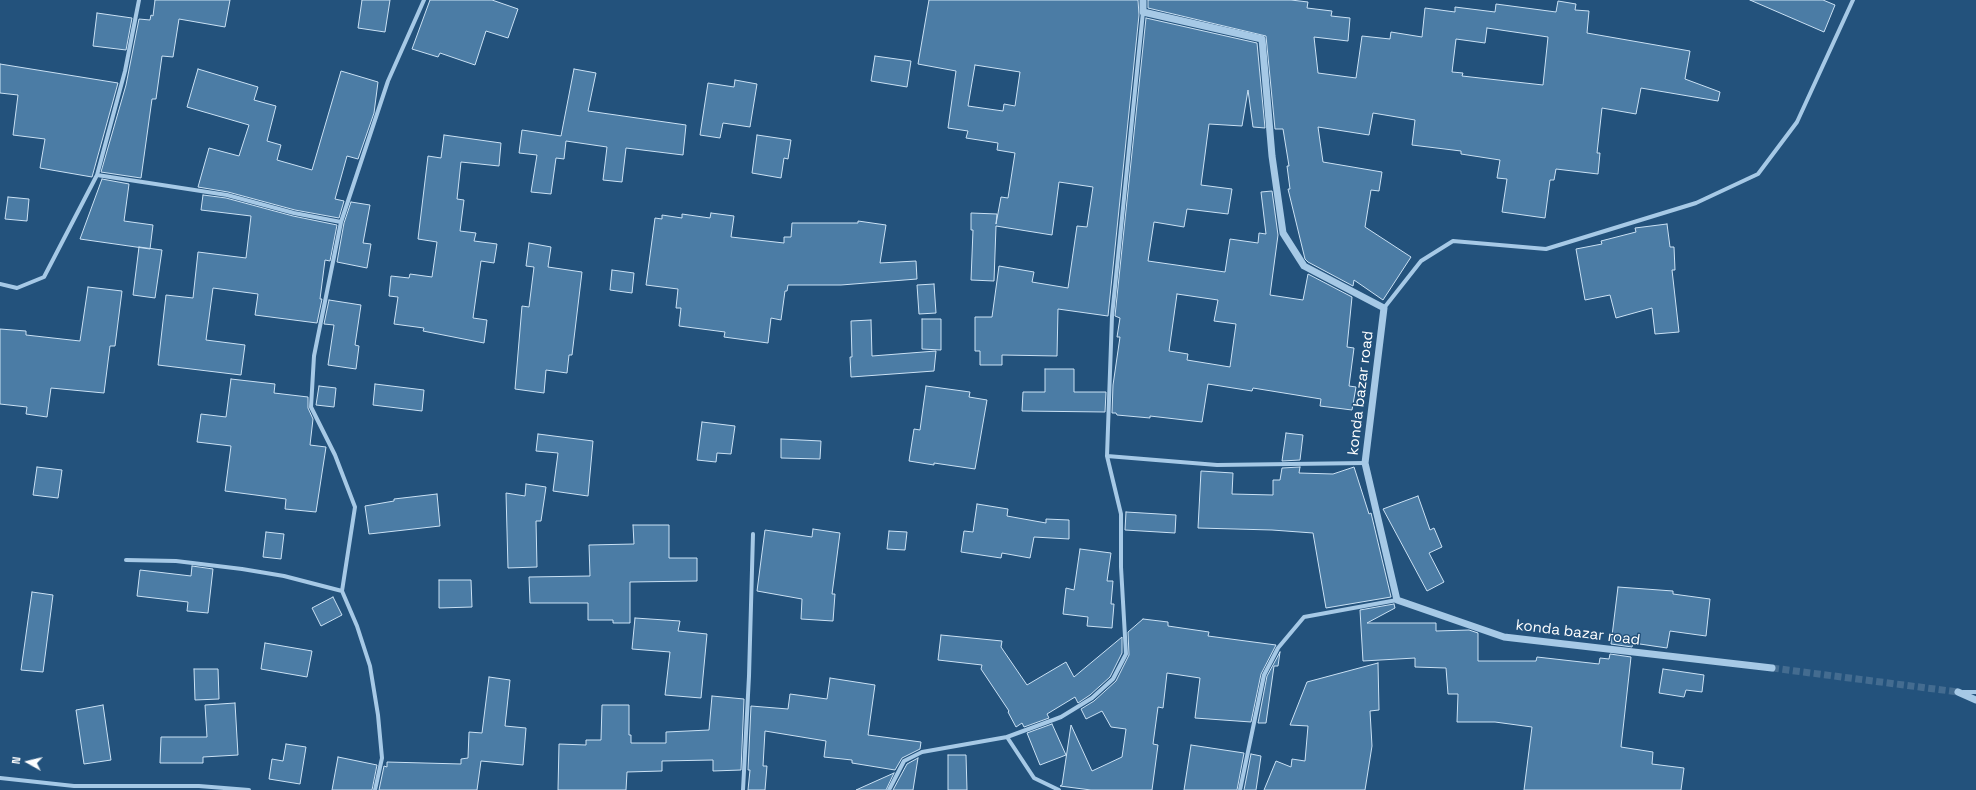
<!DOCTYPE html>
<style>
body{margin:0}
#map{position:relative;width:1976px;height:790px;overflow:hidden;background:#23527c;font-family:"Space Grotesk",sans-serif}
canvas{display:block}
.north{position:absolute;left:8px;top:742px;width:40px;height:40px;-webkit-text-stroke:3px #23527c;paint-order:stroke;rotate:278deg;font-size:11px;font-weight:700;line-height:16px;text-align:center;color:#fff}
.north::after{content:'';display:block;margin:auto;width:14px;height:18px;background:#fff;clip-path:polygon(50% 0,100% 100%,50% 72%,0 100%)}
</style>
<div id="map">
<canvas width="1976" height="790"></canvas>
<div class="north">N</div>
</div>
<script>
const c = document.querySelector('canvas').getContext('2d');
c.lineJoin = 'round';
function fill(path, color) { c.fillStyle = color; c.fill(path, 'evenodd'); }
const toPath = rows => new Path2D(rows.map(r => 'M' + r).join(''));
function stroke(path, color, width, dash) { c.strokeStyle = color; c.lineWidth = width; c.lineCap = dash ? 'butt' : 'round'; c.setLineDash(dash || []); c.stroke(path); }
function drawText(font, color, halo, rows, align = 'center') {
  c.font = font + ' "Space Grotesk",sans-serif'; c.lineWidth = 3; c.setLineDash([]); c.textBaseline = 'middle'; c.strokeStyle = halo; c.fillStyle = color; for (const [text, x, y, turn = 0] of rows) {
    c.save(); c.translate(x, y); c.rotate((+turn || 0) * Math.PI / 180); c.textAlign = isNaN(turn) ? turn : align; if (halo) c.strokeText(text, 0, 0); c.fillText(text, 0, 0); c.restore();
  }
}
const building = toPath([
 [155,0,230,0,225,27,179,19,173,57,162,56,156,99,152,99,141,178,101,172,126,85,139,19,150,20,151,15,153,16,155,0],
 [362,0,390,0,385,32,358,28,362,0],
 [430,0,492,0,518,9,508,38,486,31,475,65,440,53,438,57,412,49,430,0],
 [929,0,1138,0,1139,15,1108,316,1058,309,1057,356,1002,355,1002,365,980,365,980,351,975,351,975,317,992,317,999,266,1034,272,1032,282,1068,288,1077,226,1087,227,1093,187,1059,182,1052,235,996,226,994,281,971,280,973,230,971,230,971,213,997,214,996,224,1001,197,1008,198,1015,153,997,150,998,143,966,138,968,131,948,128,956,71,918,64,929,0],
 [975,65,1020,72,1015,106,1004,104,1003,111,968,106,975,65],
 [1148,0,1291,0,1308,2,1307,8,1332,11,1331,16,1350,18,1348,41,1314,37,1318,73,1356,78,1362,36,1390,39,1391,32,1422,37,1425,8,1455,12,1455,7,1495,12,1496,4,1556,12,1558,1,1576,4,1575,10,1589,11,1587,33,1690,51,1685,79,1720,92,1718,101,1641,88,1636,114,1602,108,1597,153,1600,153,1598,174,1556,169,1554,180,1550,180,1545,218,1502,212,1507,179,1497,178,1500,160,1461,154,1461,151,1412,145,1415,120,1373,113,1369,135,1318,127,1323,162,1382,172,1379,191,1371,190,1365,227,1411,257,1383,300,1354,280,1353,286,1308,262,1305,259,1288,189,1290,189,1287,166,1289,166,1283,129,1275,129,1266,36,1148,8,1148,0],
 [1487,28,1548,37,1543,85,1462,76,1463,73,1452,72,1456,39,1485,43,1487,28],
 [1750,0,1823,0,1835,5,1824,32,1750,0],
 [97,13,132,18,126,50,93,46,97,13],
 [1146,18,1257,43,1265,128,1253,127,1248,90,1242,126,1209,124,1201,185,1232,189,1228,214,1187,209,1184,227,1154,222,1148,261,1225,272,1230,239,1258,243,1259,233,1266,234,1261,192,1272,191,1278,235,1270,295,1303,300,1308,274,1352,297,1347,347,1354,348,1349,386,1356,387,1352,410,1320,406,1321,399,1253,388,1252,391,1208,384,1202,422,1150,416,1150,418,1117,415,1116,413,1112,413,1113,385,1120,337,1117,337,1120,318,1115,316,1146,18],
 [1177,294,1218,300,1214,321,1236,324,1230,367,1187,360,1188,354,1169,351,1177,294],
 [875,56,911,61,907,87,871,81,875,56],
 [0,64,118,83,92,177,40,168,45,139,13,135,18,95,0,93,0,64],
 [198,69,258,87,254,100,276,106,267,141,281,145,277,160,312,170,341,71,378,82,374,113,358,159,347,156,335,199,344,201,339,218,295,210,228,192,198,187,209,148,239,156,249,125,187,107,198,69],
 [574,69,596,73,588,111,686,125,683,155,626,148,622,182,603,180,607,147,566,141,564,159,556,158,551,194,531,192,537,155,519,153,522,130,561,136,574,69],
 [735,80,757,84,750,127,723,123,720,138,700,135,708,83,734,87,735,80],
 [444,135,501,143,499,166,461,162,457,199,464,200,460,231,476,233,474,241,497,244,494,263,481,261,473,318,487,320,484,343,423,331,424,328,394,324,398,297,389,296,391,276,409,278,410,274,432,277,437,242,418,239,428,156,441,158,444,135],
 [757,135,791,140,788,159,784,158,781,178,752,173,757,135],
 [102,179,129,184,124,221,153,225,150,249,80,239,102,179],
 [203,195,226,198,293,216,337,225,330,261,325,260,320,299,322,299,317,323,255,315,258,294,213,288,206,340,245,345,241,375,158,365,166,295,193,298,198,252,246,258,251,216,201,210,203,195],
 [8,197,29,199,27,221,5,219,8,197],
 [351,202,370,205,363,243,371,244,367,268,337,262,344,223,351,202],
 [711,213,734,216,731,237,784,243,784,237,791,237,792,223,858,223,858,221,886,225,880,263,916,261,917,279,841,285,788,285,787,291,785,291,781,320,771,318,768,343,724,337,725,332,679,326,681,308,676,308,678,289,646,285,655,218,662,219,662,215,682,218,682,214,710,218,711,213],
 [1667,224,1670,247,1674,247,1675,270,1672,270,1679,332,1655,334,1652,308,1616,318,1610,295,1585,300,1576,249,1602,244,1601,241,1636,232,1635,228,1667,224],
 [529,243,551,247,548,267,582,272,572,355,569,355,567,373,546,370,544,393,515,389,522,306,529,307,534,267,526,266,529,243],
 [139,247,162,250,155,298,133,295,139,247],
 [612,270,634,273,632,293,610,290,612,270],
 [934,284,936,313,919,314,917,285,934,284],
 [88,287,122,291,115,346,110,346,104,393,51,388,47,417,26,414,27,407,0,404,0,329,26,331,26,335,80,341,88,287],
 [329,300,361,305,355,345,359,346,356,369,328,365,334,325,324,324,329,300],
 [922,319,941,319,941,350,922,349,922,319],
 [871,320,872,356,936,351,934,371,851,377,850,357,852,357,851,321,871,320],
 [1045,369,1074,369,1074,392,1106,392,1105,412,1022,411,1023,392,1045,392,1045,369],
 [231,379,275,384,274,393,308,397,308,408,313,419,310,445,326,447,316,512,285,509,286,499,225,491,231,446,197,442,201,414,226,417,231,379],
 [375,384,424,390,422,411,373,405,375,384],
 [319,386,336,388,334,407,316,405,319,386],
 [926,386,970,392,969,397,987,400,975,469,934,463,934,465,909,461,914,429,920,430,926,386],
 [702,422,735,426,731,454,717,453,716,462,697,460,702,422],
 [1286,433,1303,435,1300,460,1282,461,1286,433],
 [538,434,593,441,588,496,553,491,558,453,536,451,538,434],
 [781,439,821,441,820,459,781,458,781,439],
 [37,467,62,470,58,498,33,495,37,467],
 [1300,467,1299,473,1333,474,1354,467,1369,514,1371,513,1391,597,1326,608,1313,533,1272,530,1198,528,1201,471,1233,473,1232,494,1273,495,1273,480,1280,480,1282,468,1300,467],
 [526,484,546,487,541,521,536,521,537,567,508,568,506,493,525,496,526,484],
 [437,494,440,526,369,534,365,506,394,501,394,499,437,494],
 [1418,496,1430,530,1434,528,1442,547,1429,553,1444,582,1427,591,1383,509,1418,496],
 [977,504,1008,509,1007,516,1046,523,1046,519,1069,520,1069,539,1034,537,1030,558,1002,553,1001,558,961,552,964,531,973,532,977,504],
 [1126,512,1176,515,1175,533,1125,530,1126,512],
 [633,525,669,525,669,558,697,558,697,581,630,582,630,623,613,623,613,620,588,620,588,603,530,603,529,577,590,576,589,545,634,544,633,525],
 [813,529,840,533,832,594,835,594,833,621,801,619,802,599,757,591,765,530,812,537,813,529],
 [889,531,907,532,905,550,887,549,889,531],
 [266,532,284,534,281,559,263,557,266,532],
 [1080,549,1111,553,1107,581,1113,581,1111,604,1114,604,1112,628,1087,626,1088,617,1063,614,1066,588,1074,590,1080,549],
 [192,566,213,569,208,613,187,611,188,602,137,596,140,570,191,576,192,566],
 [439,580,471,580,472,607,439,608,439,580],
 [1618,587,1673,591,1673,594,1710,599,1706,636,1670,631,1667,648,1633,643,1632,647,1611,644,1618,587],
 [32,592,53,595,43,672,21,670,32,592],
 [333,597,342,615,321,626,312,608,333,597],
 [1394,604,1395,608,1367,623,1436,623,1436,631,1469,630,1478,633,1478,661,1536,661,1537,657,1599,664,1600,658,1609,659,1610,654,1631,657,1621,747,1653,752,1652,764,1684,768,1681,790,1524,790,1532,727,1495,722,1457,722,1458,694,1448,694,1446,668,1415,667,1415,658,1363,661,1360,610,1394,604],
 [635,618,680,621,678,631,707,634,701,698,665,695,670,652,632,649,635,618],
 [1143,619,1168,622,1168,626,1209,632,1208,636,1276,645,1261,674,1251,722,1195,718,1200,678,1167,673,1163,708,1158,707,1153,744,1158,745,1152,790,1091,790,1060,786,1062,785,1071,725,1092,771,1122,757,1126,729,1111,727,1102,711,1086,719,1081,709,1094,701,1116,681,1129,655,1128,632,1143,619],
 [941,635,1002,641,1001,647,1027,685,1066,662,1074,677,1122,637,1122,653,1110,677,1090,695,1078,703,1075,697,1047,714,1049,718,1024,727,1022,723,1016,727,1008,712,1009,711,981,669,982,665,938,660,941,635],
 [265,643,312,651,307,677,261,669,265,643],
 [1280,652,1278,666,1274,666,1266,723,1258,723,1267,676,1280,652],
 [1378,663,1379,710,1370,711,1372,746,1365,790,1264,790,1276,761,1291,767,1292,759,1305,761,1308,726,1290,725,1307,682,1378,663],
 [194,669,218,669,219,699,195,700,194,669],
 [1663,669,1704,675,1702,692,1686,690,1684,697,1659,693,1663,669],
 [489,677,510,680,505,726,526,728,523,765,481,761,477,790,379,790,384,766,387,767,387,762,461,764,461,759,468,758,469,732,482,733,489,677],
 [830,678,875,685,868,735,921,742,920,749,902,758,895,770,852,763,852,760,824,757,826,741,765,731,763,766,767,766,765,790,748,790,750,770,748,770,751,706,788,709,790,694,827,699,830,678],
 [712,696,744,699,741,770,713,771,713,760,662,761,662,771,627,772,626,790,558,790,559,744,586,745,586,740,601,740,602,705,629,705,629,735,631,735,631,743,666,743,666,732,709,730,712,696],
 [235,703,238,755,203,757,203,763,160,763,161,737,207,737,205,705,235,703],
 [103,705,111,760,84,764,76,710,103,705],
 [1052,724,1066,755,1040,765,1027,733,1052,724],
 [286,744,306,747,300,784,269,779,272,759,283,761,286,744],
 [1191,745,1244,753,1237,790,1184,790,1191,745],
 [1251,754,1261,756,1256,790,1244,790,1251,754],
 [948,755,966,755,967,790,948,790,948,755],
 [338,757,377,765,372,790,332,790,338,757],
 [918,758,913,790,893,790,907,764,918,758],
 [894,773,886,790,856,790,894,773]
]);
fill(building, '#4b7ca5');
stroke(building, '#cae1f4', 1);
stroke(toPath([
 [1772,668,1958,692]
]), '#446c90', 7, [7, 3.5]);
stroke(toPath([
 [139,0,125,71,97,175,227,195,294,213,341,222],
 [0,284,17,288,44,277,97,175],
 [1384,308,1421,261,1453,241,1546,249,1696,203,1758,174,1797,122,1853,0],
 [1107,456,1217,465,1365,463],
 [126,560,176,561,242,569,284,576,342,591],
 [1963,692,1976,692],
 [1007,737,1061,717,1092,698,1113,679,1126,654,1121,567,1121,514,1107,456,1112,316,1143,12],
 [0,778,74,786,199,786,249,790],
 [375,790,382,758,378,715,370,666,357,626,342,591,355,507,335,455,311,407,314,356,341,222,388,81,424,0],
 [743,790,749,676,753,534],
 [889,790,904,761,922,752,1007,737,1034,778,1059,790],
 [1240,790,1264,675,1278,648,1304,617,1397,600]
]), '#a6c9e6', 4);
stroke(toPath([
 [1143,0,1143,12,1262,39,1272,156,1283,233,1304,266,1384,308,1365,463,1397,600,1504,637,1772,668],
 [1958,692,1976,700]
]), '#a6c9e6', 7);
drawText('15px', '#fff', '#23527c', [
 ["konda bazar road",1361,393,-83],
 ["konda bazar road",1578,633,7]
]);
</script>
